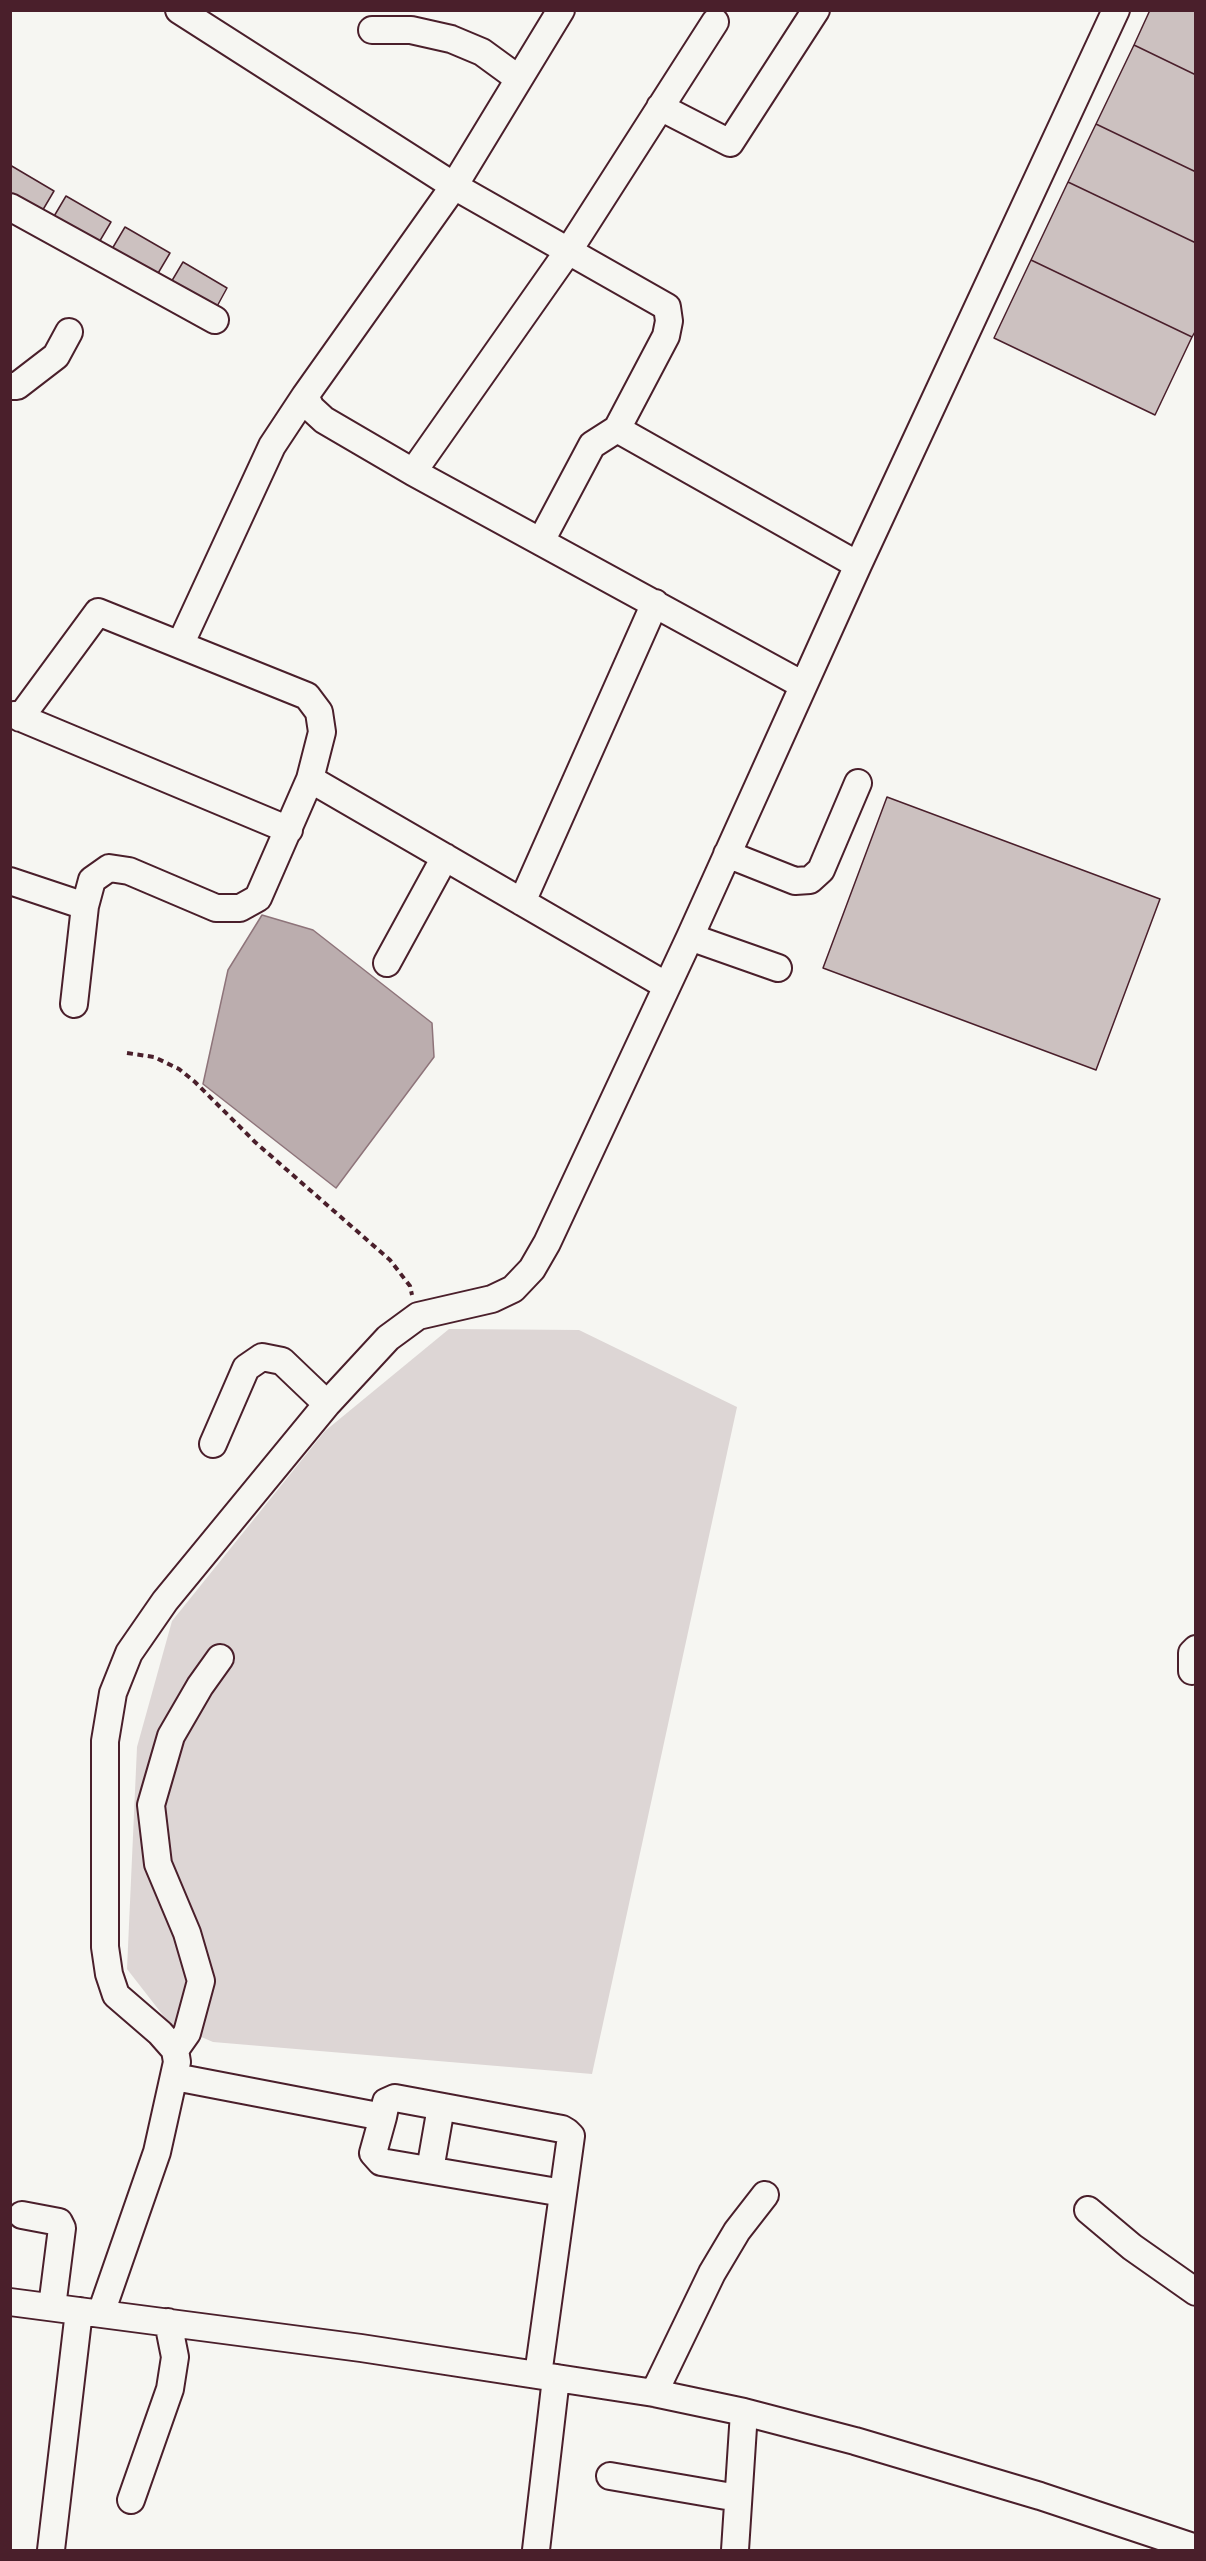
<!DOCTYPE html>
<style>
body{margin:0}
#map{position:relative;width:1206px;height:2561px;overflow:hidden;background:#f6f6f2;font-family:"Patrick Hand",sans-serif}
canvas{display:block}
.frame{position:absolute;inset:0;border:12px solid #4a1f2b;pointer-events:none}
</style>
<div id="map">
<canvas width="1206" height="2561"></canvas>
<div class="frame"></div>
</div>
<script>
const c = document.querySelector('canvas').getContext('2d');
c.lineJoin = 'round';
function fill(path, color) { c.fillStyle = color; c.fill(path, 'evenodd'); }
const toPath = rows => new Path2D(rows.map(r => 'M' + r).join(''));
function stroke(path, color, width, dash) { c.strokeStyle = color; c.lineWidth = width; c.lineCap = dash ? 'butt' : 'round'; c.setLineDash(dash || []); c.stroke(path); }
fill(toPath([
 [449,1329,579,1330,737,1407,592,2074,213,2042,169,2023,127,1969,137,1747,172,1621,325,1431]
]), '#ddd6d5');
const water = toPath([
 [262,915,313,930,432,1023,434,1057,336,1188,203,1084,228,970,262,915]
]);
fill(water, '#bbadae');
stroke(water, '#8e747a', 1.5);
const building = toPath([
 [1150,10,1196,10,1196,75,1134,45,1150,10],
 [1134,45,1196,75,1196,172,1096,124,1134,45],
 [1096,124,1196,172,1196,243,1068,182,1096,124],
 [10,165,54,191,41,213,10,195,10,165],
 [1068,182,1196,243,1196,330,1192,337,1031,260,1068,182],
 [66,196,111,222,98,244,53,218,66,196],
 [125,227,170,253,157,275,112,249,125,227],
 [1031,260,1192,337,1155,415,994,338,1031,260],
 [183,262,227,288,215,310,170,284,183,262],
 [887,797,1160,899,1096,1070,823,968,887,797]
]);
fill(building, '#ccc1c0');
stroke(building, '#4a1f2b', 1.5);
const minor = toPath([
 [179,10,454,186,667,307,669,321,666,336,617,429,858,565],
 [561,10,454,186,305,396,311,408,324,420,413,472,803,685],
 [372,30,411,30,451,39,482,52,519,79],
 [660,107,730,143,816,10],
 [10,207,215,320],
 [10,386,17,386,56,356,69,332],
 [413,472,569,250,715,22],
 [541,541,592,445,617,429],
 [180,645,272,446,305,396],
 [14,715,289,830],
 [20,718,98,612,307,696,319,712,322,732,310,779,258,898,240,908,216,908,129,871,109,868,92,880,85,906,74,1004],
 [310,779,667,986],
 [727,854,795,881,810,880,821,870,858,783],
 [10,881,85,906],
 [522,902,655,603],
 [690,937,778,968],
 [387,963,445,857],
 [213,1444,246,1368,262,1357,282,1361,327,1404],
 [1192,1671,1192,1653,1196,1649],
 [175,2050,187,2033,201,1981,187,1933,158,1864,151,1805,171,1736,200,1686,220,1658],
 [175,2077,383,2117,386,2102,395,2098,562,2129,567,2132,571,2136,538,2375],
 [383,2117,373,2153,381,2162,563,2193],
 [430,2170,441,2107],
 [1088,2210,1132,2247,1196,2292],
 [22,2215,59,2222,62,2228,52,2307],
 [10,2302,361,2348,654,2393,744,2412,855,2441,1040,2496,1196,2548],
 [101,2313,157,2152,177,2062,175,2050,160,2033,116,1995,109,1974,105,1947,105,1741,113,1693,129,1653,165,1601,327,1404,388,1338,418,1316,492,1299,513,1289,532,1269,547,1243,690,937,858,565,1116,10],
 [654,2393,712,2273,737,2231,765,2195],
 [610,2476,738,2498],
 [131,2500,170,2389,175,2357,168,2322],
 [51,2550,79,2311],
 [536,2550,556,2378],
 [735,2550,744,2412]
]);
stroke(minor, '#4a1f2b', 30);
stroke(toPath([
 [127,1053,154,1057,179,1069,195,1082,255,1142,390,1260,410,1286,412,1295]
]), '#4a1f2b', 4, [6, 4.5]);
stroke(minor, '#f6f6f2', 26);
</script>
